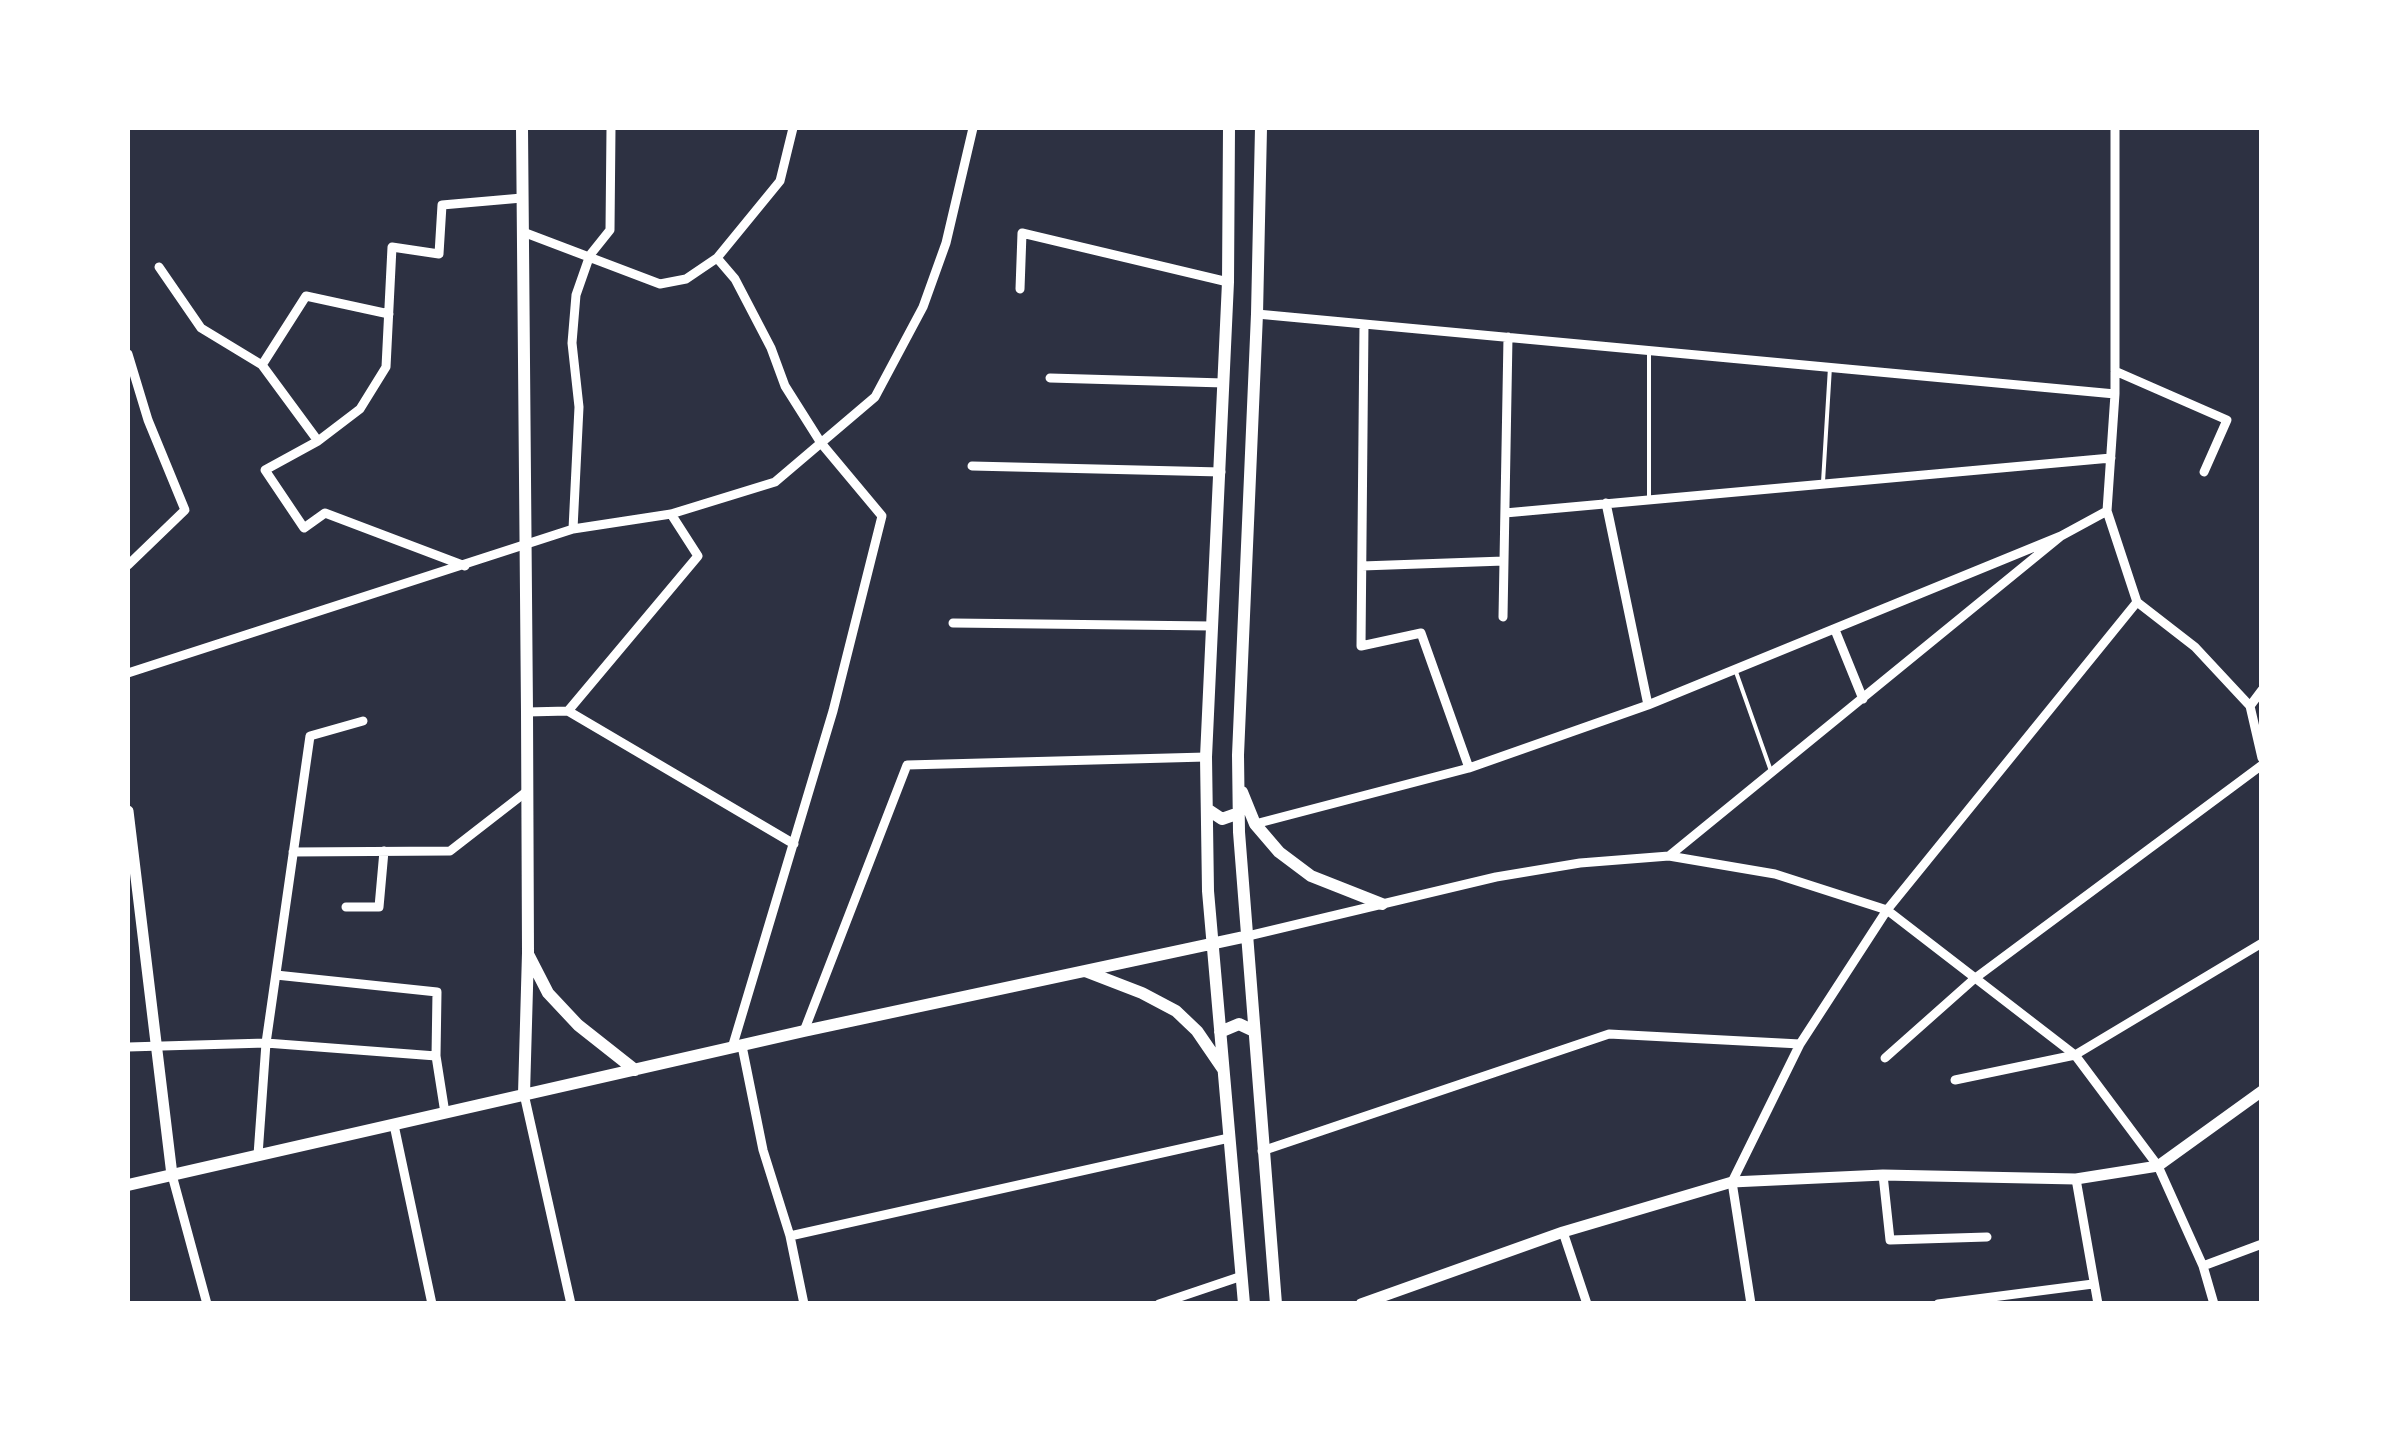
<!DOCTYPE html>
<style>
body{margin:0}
#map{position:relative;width:2389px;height:1431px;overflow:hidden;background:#2d3142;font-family:"Exo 2",sans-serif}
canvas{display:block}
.frame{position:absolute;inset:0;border:130px solid #fff;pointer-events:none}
</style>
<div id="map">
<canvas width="2389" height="1431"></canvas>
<div class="frame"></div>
</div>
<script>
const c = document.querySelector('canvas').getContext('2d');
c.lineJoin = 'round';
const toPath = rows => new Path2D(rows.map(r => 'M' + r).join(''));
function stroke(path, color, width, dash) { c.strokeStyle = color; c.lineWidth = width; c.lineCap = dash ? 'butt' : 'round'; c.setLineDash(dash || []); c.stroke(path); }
stroke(toPath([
 [1823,482,1830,367],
 [1649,496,1649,351],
 [1736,672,1771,771]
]), '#fff', 4);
stroke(toPath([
 [2115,128,2115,394,2107,511,2137,602,2195,647,2250,706,2262,758],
 [523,232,660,284,686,279,717,258,780,181,793,128],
 [717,258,735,279,771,348,785,386,821,443,882,516,833,711,732,1048],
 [159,267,201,328,262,365,318,441],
 [1020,289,1022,233,1228,282],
 [1257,314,2115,394],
 [1364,324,1361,646,1421,633,1469,768],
 [128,354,148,420,185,510,128,565],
 [262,365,306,296,389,314],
 [2115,371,2227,420,2204,472],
 [1050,378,1224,383],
 [972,466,1221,472],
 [1606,503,1648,705],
 [1505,513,2111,458],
 [573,529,579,407,572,343,576,295,590,255,610,230,611,128],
 [465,566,325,513,304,528,265,470,318,441,360,409,386,367,392,247,439,254,442,205,522,198],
 [1362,566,1504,561],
 [1503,617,1508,337],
 [953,623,1212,626],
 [1835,630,1863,699],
 [128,673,573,529,671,514,775,482,875,397,923,307,946,243,973,128],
 [2250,706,2262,690],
 [568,711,794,844],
 [527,712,568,711,698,556,671,514],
 [1255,824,1469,768,1648,705,2061,536],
 [293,852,450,851,526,792],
 [1669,856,2061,536,2107,511],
 [346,907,379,907,384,851],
 [1248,936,1496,877,1580,863,1669,856,1775,874,1887,910,2075,1055,2158,1166,2203,1266,2214,1304],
 [276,975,437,992,436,1056],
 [804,1031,907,765,1206,757],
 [742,1046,763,1150,790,1236,804,1304],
 [128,1047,266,1043,436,1056,445,1113],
 [1885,1058,1974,979,2262,765],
 [1955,1080,2075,1055,2262,943],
 [524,1094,571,1304],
 [394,1125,432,1304],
 [1262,1151,1609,1034,1800,1044],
 [258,1155,266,1043,310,736,363,721],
 [172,1175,207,1304],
 [1883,1175,1890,1240,1987,1237],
 [2076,1179,2098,1304],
 [1563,1232,1587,1304],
 [790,1236,1229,1138],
 [2203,1266,2262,1244],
 [1159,1304,1242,1276],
 [1751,1304,1732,1182,1800,1044,1887,910,2137,602],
 [1938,1304,2093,1284]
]), '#fff', 9);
stroke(toPath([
 [128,811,172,1175],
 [1361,1304,1563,1232,1732,1182,1883,1175,2076,1179,2158,1166,2262,1091]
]), '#fff', 11);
stroke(toPath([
 [522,128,527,712,528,953,524,1094],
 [1229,128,1228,282,1206,757,1208,891,1244,1304],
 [1261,128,1257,314,1238,755,1239,832,1276,1304],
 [1242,792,1255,824,1279,852,1311,876,1382,904],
 [1207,809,1222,819,1239,813],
 [529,956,548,993,578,1025,635,1070],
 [1085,971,1142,993,1176,1011,1197,1031,1223,1069],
 [1220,1032,1239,1024,1254,1031],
 [128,1185,804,1031,1248,936]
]), '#fff', 12);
</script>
